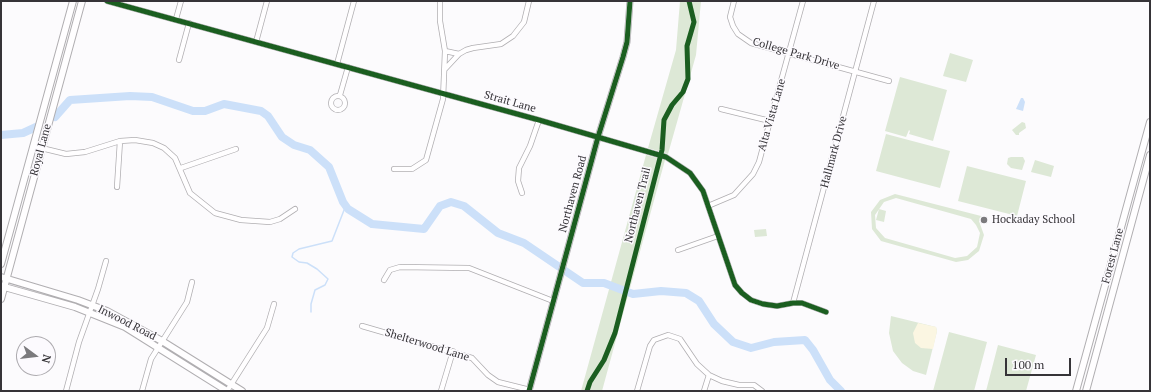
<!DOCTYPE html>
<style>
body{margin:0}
#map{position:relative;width:1151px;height:392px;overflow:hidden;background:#fcfbfd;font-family:"PT Serif",serif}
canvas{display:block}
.frame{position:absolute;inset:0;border:2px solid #363438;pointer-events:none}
.north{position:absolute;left:16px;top:336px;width:40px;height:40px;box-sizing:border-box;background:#fcfafe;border:1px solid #adabaf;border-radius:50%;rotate:105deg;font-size:11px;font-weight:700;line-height:16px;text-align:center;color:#363438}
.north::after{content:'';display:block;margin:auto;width:14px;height:18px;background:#7b7a7d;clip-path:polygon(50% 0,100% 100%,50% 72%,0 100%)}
.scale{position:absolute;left:1005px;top:358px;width:66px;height:18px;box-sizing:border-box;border:2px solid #363438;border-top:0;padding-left:5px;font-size:12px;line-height:14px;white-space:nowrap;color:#363438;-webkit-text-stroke:3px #fcfafe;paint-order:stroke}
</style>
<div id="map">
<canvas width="1151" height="392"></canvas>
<div class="frame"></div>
<div class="north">N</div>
<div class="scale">100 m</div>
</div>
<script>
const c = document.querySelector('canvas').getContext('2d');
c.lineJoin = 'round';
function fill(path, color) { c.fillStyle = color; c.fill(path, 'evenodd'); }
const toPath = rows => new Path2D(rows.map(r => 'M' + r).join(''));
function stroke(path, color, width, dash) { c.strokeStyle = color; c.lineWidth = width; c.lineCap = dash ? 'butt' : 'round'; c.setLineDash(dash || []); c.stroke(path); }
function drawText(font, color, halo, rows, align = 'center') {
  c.font = font + ' "PT Serif",serif'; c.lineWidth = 3; c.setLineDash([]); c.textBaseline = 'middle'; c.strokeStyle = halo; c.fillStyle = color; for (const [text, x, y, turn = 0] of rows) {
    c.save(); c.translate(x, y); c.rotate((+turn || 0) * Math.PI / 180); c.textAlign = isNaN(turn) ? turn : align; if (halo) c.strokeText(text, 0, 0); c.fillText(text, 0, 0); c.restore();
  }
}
fill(toPath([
 [680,1,701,1,696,55,668,154,648,148,676,50],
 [950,53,973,60,966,82,943,76],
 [900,77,947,90,933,141,909,134,910,131,909,130,906,137,885,131],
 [1022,122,1025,123,1026,128,1019,133,1019,135,1016,135,1012,130],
 [886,134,950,151,940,188,876,171],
 [646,155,665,160,602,391,581,391],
 [1011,157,1023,157,1025,161,1022,170,1011,168,1007,164,1008,158],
 [1035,160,1054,166,1051,177,1031,172],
 [967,166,1026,181,1017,216,958,201],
 [895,194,985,217,984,222,979,221,984,235,979,251,968,260,956,262,881,241,872,229,871,212,880,200],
 [896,198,971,219,976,225,980,233,977,247,967,256,955,258,885,238,876,228,875,215,884,202],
 [879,209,886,211,884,222,876,220],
 [766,229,767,236,755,237,754,230],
 [891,316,936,327,937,331,926,375,913,371,902,363,893,351,889,333],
 [949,332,987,342,974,391,933,391],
 [998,345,1036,355,1026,391,986,391]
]), '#dde8d6');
fill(toPath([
 [918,323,936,327,937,331,933,349,921,348,915,343,913,333]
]), '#fbf6e2');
fill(toPath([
 [1021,98,1023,98,1025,102,1023,111,1016,109]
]), '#cce0f9');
stroke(toPath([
 [311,312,311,304,315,290,325,285,328,279,317,269,307,263,299,262,292,257,293,253,299,249,332,241,346,205]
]), '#cce0f9', 1.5);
stroke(toPath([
 [55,117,70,100,130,96,152,97,193,111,205,111,224,104,261,111,268,116,282,137,294,145,310,150,329,167,343,202,348,209,372,224,424,229,440,206,451,202,464,206,498,233,524,243,583,283,604,283,633,294,661,291,686,293,699,301,714,324,733,342,751,348,774,342,805,340,813,350,830,380,841,391],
 [1,135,23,133,36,127]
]), '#cce0f9', 8);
const minor = toPath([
 [107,1,539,120,666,157,690,173,703,191,735,285,742,293,751,300,763,304,777,306,793,303,802,303,826,312],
 [734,1,730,17,733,26,738,34,751,43,889,81],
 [176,19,181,1],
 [256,42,267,1],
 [445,51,459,54],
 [179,60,189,23],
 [337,64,354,1],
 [445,69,459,54,466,50,473,48,501,44,513,36,524,22,529,1],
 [340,95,348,67],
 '331 103a7 7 0 1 1 14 0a7 7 0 1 1-14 0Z',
 [721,109,770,121],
 [33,146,66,154,85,152,120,141,135,140,153,143,164,148,175,158,190,193,215,213,241,220,270,222,280,219,295,209],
 [181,168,236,149],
 [394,169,412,169,426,160,443,99,445,51,440,21,440,1],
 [117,187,120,141],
 [522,193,518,181,519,168,530,146,539,120],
 [708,206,734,195,753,174,759,162,770,121,803,1],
 [678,250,718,236],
 [384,280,390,270,400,267,469,268,553,301],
 [793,303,874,1],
 [362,326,472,358,488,375,498,382,530,390],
 [66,391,79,342,98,289,106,261],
 [142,391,151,359,187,302,192,282],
 [227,391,267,328,274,304],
 [441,391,453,351],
 [637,391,650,346,654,340,668,335,680,339,697,364,709,375,722,381,739,385,754,385,762,391],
 [704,391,709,375]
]);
const tertiary = toPath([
 [529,391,598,137,623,57,627,42,630,1]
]);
const secondary = toPath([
 [1,264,73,1],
 [1,277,78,300,107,311,162,341,242,391],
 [1,286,75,307,125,327,227,391],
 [1,299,82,1],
 [1076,391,1150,122],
 [1086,391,1150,155]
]);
stroke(minor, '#b0aeb1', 6);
stroke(tertiary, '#b0aeb1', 7);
stroke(secondary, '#b0aeb1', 8);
stroke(minor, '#fffeff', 4.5);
stroke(tertiary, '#fffeff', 5.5);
stroke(secondary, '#fffeff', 6);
stroke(toPath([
 [107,1,539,120,666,157,690,173,703,191,735,285,742,293,751,300,763,304,777,306,793,303,802,303,826,312],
 [529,391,598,137,623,57,627,42,630,1],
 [587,391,590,382,604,360,615,333,662,150,664,120,672,105,683,92,688,79,687,46,694,22,689,1]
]), '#1b5e20', 5);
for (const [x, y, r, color] of [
 [984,220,4,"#7b7a7d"]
]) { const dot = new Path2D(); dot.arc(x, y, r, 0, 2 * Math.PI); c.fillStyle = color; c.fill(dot); stroke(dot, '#fcfafe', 1.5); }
drawText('11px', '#363438', '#fcfafe', [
 ["College Park Drive",796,54,16],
 ["Strait Lane",510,102,16],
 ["Alta Vista Lane",772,115,-74],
 ["Royal Lane",41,150,-75],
 ["Hallmark Drive",834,152,-75],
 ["Northaven Road",573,194,-75],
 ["Northaven Trail",638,205,-76],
 ["Forest Lane",1113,256,-75],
 ["Inwood Road",127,323,27],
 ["Shelterwood Lane",427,345,17]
]);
drawText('11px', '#363438', '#fcfafe', [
 ["Hockaday School",992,220]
], 'left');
</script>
